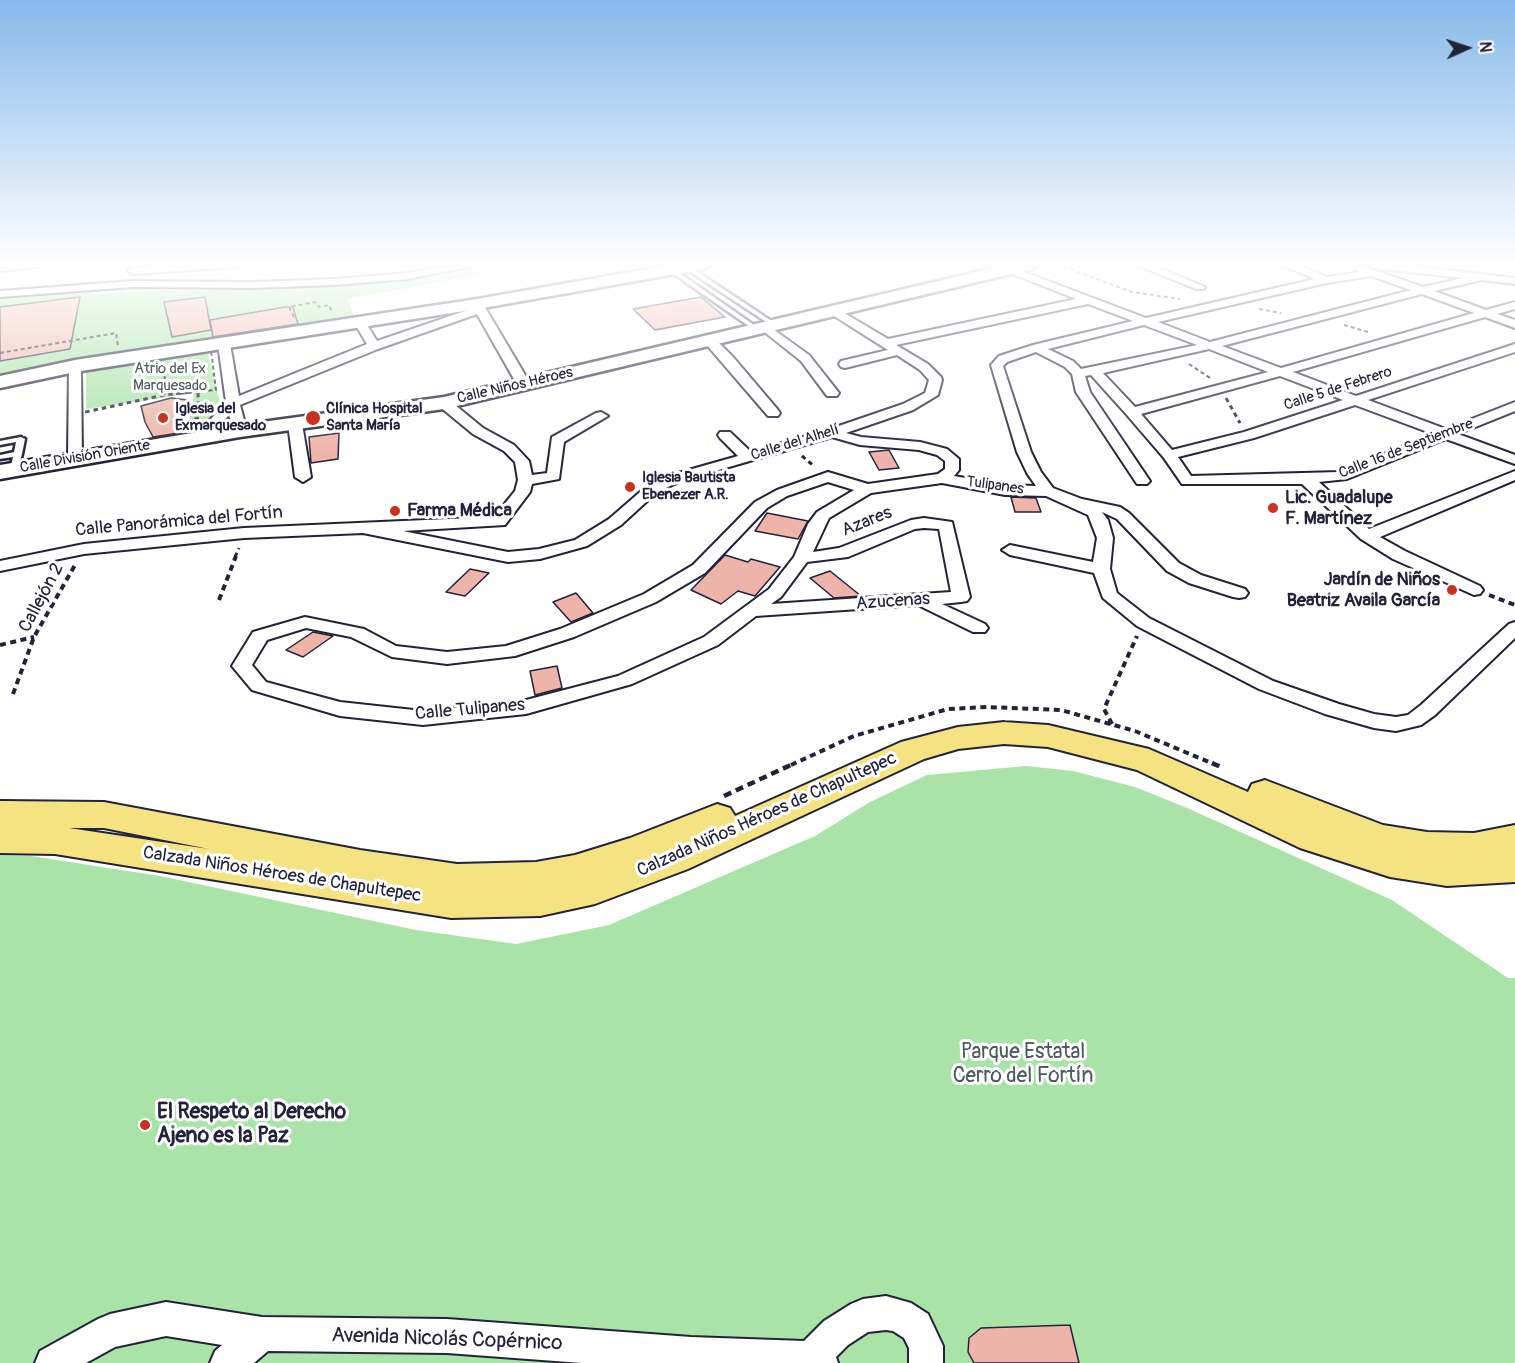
<!DOCTYPE html>
<meta charset="utf-8">
<style>
body{margin:0}
#map{position:relative;width:1515px;height:1363px;overflow:hidden;background:#fff;font-family:Pangolin,sans-serif}
canvas{display:block}
.north{position:absolute;left:1437px;top:18px;width:60px;height:60px;-webkit-text-stroke:4px #fff;paint-order:stroke;rotate:87deg;font-size:16px;font-weight:700;line-height:24px;text-align:center;color:#22223b}
.north::after{content:'';display:block;margin:auto;width:21px;height:27px;background:#22223b;clip-path:polygon(50% 0,100% 100%,50% 72%,0 100%)}
</style>
<div id="map">
<canvas width="1515" height="1363"></canvas>
<div class="north">N</div>
</div>
<script>
const c = document.querySelector('canvas').getContext('2d');
c.lineJoin = 'round';
function fill(path, color) { c.fillStyle = color; c.fill(path, 'evenodd'); }
const toPath = rows => new Path2D(rows.map(r => 'M' + r).join(''));
function stroke(path, color, width, dash) { c.strokeStyle = color; c.lineWidth = width; c.lineCap = dash ? 'butt' : 'round'; c.setLineDash(dash || []); c.stroke(path); }
function drawText(font, color, halo, rows, align = 'center') {
  c.font = font + ' Pangolin,sans-serif'; c.lineWidth = 6; c.setLineDash([]); c.textBaseline = 'middle'; c.strokeStyle = halo; c.fillStyle = color; for (const [text, x, y, turn = 0] of rows) {
    c.save(); c.translate(x, y); c.rotate((+turn || 0) * Math.PI / 180); c.textAlign = isNaN(turn) ? turn : align; if (halo) c.strokeText(text, 0, 0); c.fillText(text, 0, 0); c.restore();
  }
}
fill(toPath([
 [492,264,516,264,472,276,347,299,354,316,0,376,0,296,198,290,395,279,466,270],
 [208,353,222,411,201,430,187,433,194,393,86,409,86,372],
 [1026,766,1073,771,1135,787,1187,808,1392,900,1508,978,1515,978,1515,1363,0,1363,0,855,31,856,160,876,416,930,516,944,609,925,815,836,870,802,927,775]
]), '#aae3a7');
const building = toPath([
 [80,297,70,349,0,361,0,307,80,297],
 [205,297,211,330,172,337,164,302,205,297],
 [701,297,725,317,655,330,633,309,701,297],
 [285,307,293,307,298,324,213,337,210,320,285,307],
 [171,398,188,400,189,410,186,415,177,421,179,433,153,437,145,422,141,406,171,398],
 [339,433,338,459,311,463,309,437,339,433],
 [889,450,899,468,879,470,869,452,889,450],
 [1011,497,1036,498,1041,512,1015,512,1011,497],
 [767,513,808,521,798,539,755,531,767,513],
 [725,555,748,562,751,559,780,567,755,596,738,591,721,604,691,590,725,555],
 [470,569,489,573,465,596,446,592,470,569],
 [830,571,861,596,834,598,810,578,830,571],
 [576,593,593,613,571,622,553,602,576,593],
 [313,632,333,636,303,657,286,650,313,632],
 [557,666,562,688,535,695,530,671,557,666],
 [1070,1325,1079,1363,974,1363,968,1352,969,1338,981,1328,1070,1325]
]);
fill(building, '#eeb4aa');
stroke(building, '#22223b', 1.5);
const lane = toPath([
 [686,267,690,267,779,326,774,327,686,269,686,267],
 [671,270,675,270,761,330,756,331,671,272,671,270],
 [21,437,25,439,22,454,18,469,14,471,10,469,13,457,0,459,0,455,14,452,16,442,0,445,0,441,21,437]
]);
const street = toPath([
 [43,264,38,267,0,271,0,265,43,264],
 [184,264,242,264,237,267,133,274,128,271,133,268,184,264],
 [458,264,484,264,407,279,335,285,254,288,133,287,0,297,0,291,133,281,254,282,335,279,407,273,458,264],
 [987,264,1003,264,1146,318,1315,279,1279,264,1295,264,1328,277,1359,272,1354,268,1359,265,1423,287,1463,278,1374,268,1369,265,1397,264,1515,278,1515,284,1482,280,1434,291,1486,310,1515,302,1515,309,1497,314,1515,320,1515,328,1485,317,1293,372,1356,396,1515,344,1515,352,1368,400,1446,429,1515,402,1515,411,1458,434,1515,455,1515,464,1446,439,1347,479,1319,482,1369,529,1515,471,1515,480,1380,537,1405,551,1480,586,1483,590,1480,594,1474,595,1393,559,1361,539,1302,484,1182,484,1164,458,1127,415,1091,375,1085,376,1090,392,1150,481,1147,484,1137,484,1076,392,1072,374,1065,367,1036,352,1007,362,1003,366,1031,452,1041,472,1053,488,1082,499,1120,507,1129,513,1179,563,1201,575,1245,589,1248,593,1245,597,1239,598,1233,597,1189,583,1167,571,1117,519,1102,512,1108,520,1113,538,1110,569,1117,593,1149,618,1273,681,1339,704,1374,714,1396,717,1408,715,1421,705,1509,624,1515,622,1515,638,1435,715,1421,725,1396,731,1374,728,1325,714,1259,689,1137,626,1103,598,1094,573,1010,555,1002,550,1010,545,1093,562,1097,538,1088,515,1046,496,1005,495,942,483,871,493,829,518,813,552,839,548,911,520,924,518,952,522,970,597,967,601,961,602,942,604,985,624,988,628,985,632,973,632,918,605,756,616,718,645,632,684,526,714,423,725,340,716,252,690,232,666,253,632,305,617,364,629,396,646,447,652,506,646,560,629,644,594,693,565,755,502,777,490,828,472,868,484,938,474,945,469,945,461,937,455,919,450,860,445,832,437,681,481,657,492,621,525,587,546,540,559,508,562,363,533,244,538,84,554,0,571,0,561,84,544,244,528,494,517,515,491,518,480,515,462,504,451,473,434,439,406,437,403,439,400,444,399,449,400,483,428,514,445,529,461,532,475,547,473,552,437,596,413,601,412,608,416,564,442,559,479,532,484,530,492,505,525,403,531,508,552,539,549,575,540,609,519,647,486,671,475,738,456,720,438,718,435,720,432,730,432,751,452,827,430,903,404,925,393,929,380,920,370,897,355,845,368,841,367,839,364,841,361,888,350,831,314,831,310,839,310,888,339,1076,299,987,264],
 [1371,276,1411,290,1210,342,1158,322,1327,283,1371,276],
 [1422,294,1474,313,1281,368,1222,346,1422,294],
 [1088,304,1133,321,1033,345,999,356,991,365,1017,452,1027,473,1036,486,1005,485,954,476,959,470,959,459,947,449,920,442,861,437,846,433,913,410,938,395,942,380,941,377,928,364,896,345,1088,304],
 [1144,325,1197,345,1081,369,1073,361,1048,349,1144,325],
 [1209,349,1268,372,1135,407,1103,373,1209,349],
 [1280,376,1343,400,1244,432,1172,450,1141,414,1280,376],
 [1355,405,1433,434,1339,472,1191,476,1178,457,1254,438,1355,405],
 [828,482,854,490,817,512,808,524,794,557,769,589,704,637,618,676,526,700,423,711,340,702,266,682,252,665,267,640,306,628,351,637,392,657,447,664,515,656,574,637,656,602,705,573,767,508,787,496,828,482],
 [924,528,939,529,951,592,771,604,781,597,807,562,848,557,915,529,924,528],
 [1134,264,1150,264,1205,287,1204,289,1196,289,1134,264],
 [477,301,483,304,531,385,529,388,519,388,477,314,378,349,240,405,247,431,245,434,235,434,229,415,206,441,201,442,194,438,226,402,218,344,220,341,228,341,230,344,239,396,367,344,354,322,356,320,364,320,377,341,474,308,471,304,477,301],
 [766,324,809,355,839,393,837,396,827,396,801,361,762,330,762,326,766,324],
 [710,337,714,338,733,357,778,410,780,413,778,416,768,416,706,344,704,341,710,337],
 [75,362,81,366,82,458,75,462,68,458,69,366,75,362],
 [295,420,302,424,311,477,303,482,295,477,288,424,295,420],
 [886,1296,911,1303,928,1314,943,1346,943,1363,909,1363,909,1348,904,1338,893,1331,886,1330,868,1332,848,1345,836,1357,838,1363,582,1363,447,1353,268,1351,254,1363,210,1363,215,1351,222,1345,166,1336,115,1347,86,1363,35,1363,40,1351,98,1319,110,1314,166,1302,262,1317,447,1319,691,1337,804,1341,824,1321,851,1304,863,1299,886,1296]
]);
const secondary = toPath([
 [676,264,711,264,704,269,477,309,75,372,0,388,0,376,75,360,477,299,676,264],
 [1011,264,1039,264,1032,269,444,409,240,437,0,479,0,465,240,425,444,397,1011,264]
]);
const primary = toPath([
 [1004,722,1048,725,1149,749,1248,792,1252,784,1265,780,1383,825,1427,832,1474,833,1515,825,1515,882,1447,886,1390,877,1300,848,1137,770,1048,747,1004,744,958,749,924,759,688,869,595,904,540,916,451,918,55,854,0,853,0,801,104,802,360,850,457,864,536,862,575,855,630,838,717,804,730,808,735,816,901,742,958,727,1004,722],
 [69,828,104,828,209,849,69,828]
]);
stroke(lane, '#22223b', 5);
stroke(street, '#22223b', 4);
stroke(secondary, '#22223b', 5);
stroke(primary, '#22223b', 4);
stroke(toPath([
 [1057,264,1132,292,1180,299],
 [1259,309,1281,313],
 [294,317,289,307,315,302,319,307,329,305,332,312],
 [1344,325,1368,332],
 [0,353,116,333,118,346],
 [1189,364,1210,378],
 [78,394,75,373,211,350,216,390,176,394],
 [164,394,165,368]
]), '#22223b', 2, [4, 3]);
stroke(toPath([
 [78,392,81,413,164,395,192,392],
 [164,395,164,392],
 [1226,398,1240,423],
 [192,425,191,420,199,418,198,393],
 [802,456,815,467],
 [235,557,239,548]
]), '#22223b', 3, [4.5, 4]);
stroke(toPath([
 [1489,595,1515,605],
 [219,600,236,556],
 [0,645,34,637],
 [13,694,34,637,75,565],
 [1112,724,1104,709,1137,636],
 [791,765,854,736,948,709,987,707,1061,710,1135,731,1216,765]
]), '#22223b', 4, [6, 4.5]);
stroke(toPath([
 [1212,763,1221,767],
 [724,796,795,763]
]), '#22223b', 4.5, [8, 5]);
fill(lane, '#fff');
fill(street, '#fff');
fill(secondary, '#fff');
fill(primary, '#f5e382');
const sky = c.createLinearGradient(0, 0, 0, 455);
sky.addColorStop(0, '#87b9ea');
sky.addColorStop(0.58, '#fff');
sky.addColorStop(1, '#ffffff00');
c.fillStyle = sky;
c.fillRect(0, 0, 1515, 455);
for (const [x, y, r, color] of [
 [163,418,6,"#c8321e"],
 [313,418,8,"#c8321e"],
 [630,487,6,"#c8321e"],
 [1273,508,6,"#c8321e"],
 [395,511,6,"#c8321e"],
 [1452,590,6,"#c8321e"],
 [145,1125,6,"#c8321e"]
]) { const dot = new Path2D(); dot.arc(x, y, r, 0, 2 * Math.PI); c.fillStyle = color; c.fill(dot); stroke(dot, '#fff', 2); }
drawText('15px', '#4b5c5b', '#fff', [
 ["Atrio del Ex",170,369],
 ["Marquesado",170,386]
]);
drawText('15px', '#22223b', '#fff', [
 ["Calle Niños Héroes",515,386,-13],
 ["Calle 5 de Febrero",1338,389,-18],
 ["Calle del Alhelí",795,443,-17],
 ["Calle 16 de Septiembre",1406,449,-21],
 ["Calle División Oriente",85,457,-10],
 ["Tulipanes",995,486,8]
]);
drawText('bold 15px', '#22223b', '#fff', [
 ["Iglesia del",175,409],
 ["Exmarquesado",175,426],
 ["Clínica Hospital",326,409],
 ["Santa María",326,426],
 ["Iglesia Bautista",642,478],
 ["Ebenezer A.R.",642,495]
], 'left');
drawText('bold 18px', '#22223b', '#fff', [
 ["Lic. Guadalupe",1285,498],
 ["F. Martínez",1285,519],
 ["Farma Médica",407,511],
 ["Jardín de Niños",1440,580,"right"],
 ["Beatriz Availa García",1440,601,"right"]
], 'left');
drawText('18px', '#22223b', '#fff', [
 ["Calle Panorámica del Fortín",179,522,-5],
 ["Azares",867,522,-22],
 ["Callejón 2",42,598,-62],
 ["Azucenas",893,602,-4],
 ["Calle Tulipanes",470,710,-5],
 ["Calzada Niños Héroes de Chapultepec",767,815,-24],
 ["Calzada Niños Héroes de Chapultepec",282,875,9]
]);
drawText('21px', '#4b5c5b', '#fff', [
 ["Parque Estatal",1023,1053],
 ["Cerro del Fortín",1023,1077]
]);
drawText('bold 21px', '#22223b', '#fff', [
 ["El Respeto al Derecho",157,1113],
 ["Ajeno es la Paz",157,1137]
], 'left');
drawText('21px', '#22223b', '#fff', [
 ["Avenida Nicolás Copérnico",447,1340,2]
]);
</script>
